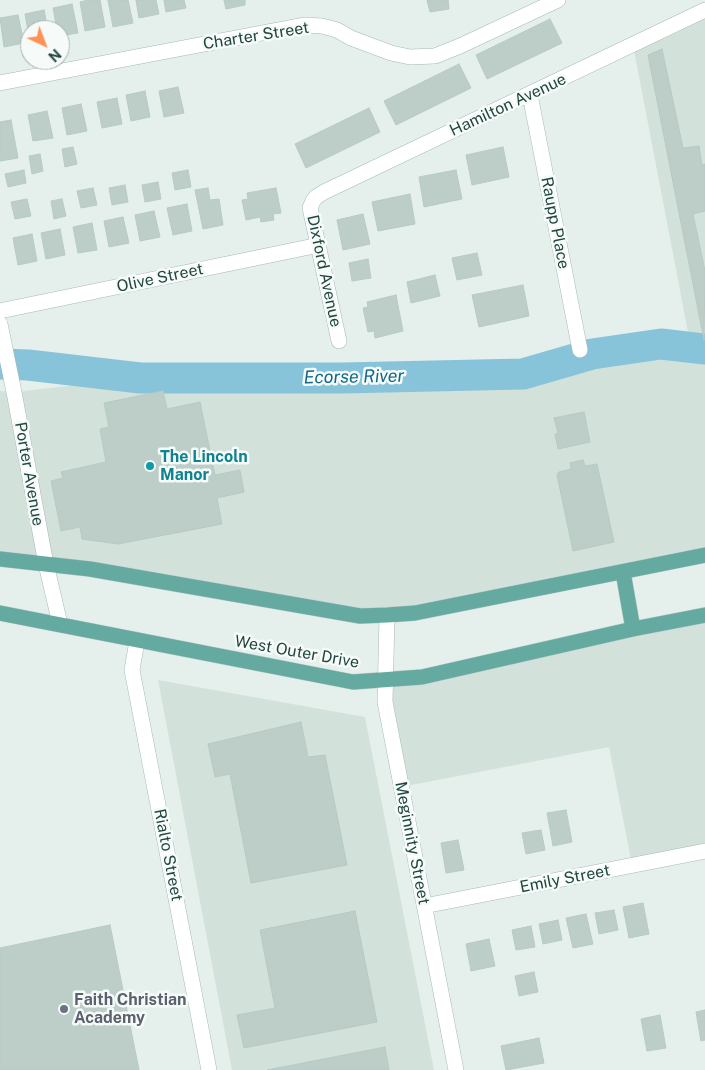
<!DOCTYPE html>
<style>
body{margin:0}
#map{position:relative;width:705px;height:1070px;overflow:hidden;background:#e5f0ec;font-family:"Public Sans",sans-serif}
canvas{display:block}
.north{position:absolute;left:20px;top:20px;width:50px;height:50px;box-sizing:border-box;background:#f6fbf9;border:1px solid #a1b2af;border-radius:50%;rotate:137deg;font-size:14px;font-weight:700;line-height:20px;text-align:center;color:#21453f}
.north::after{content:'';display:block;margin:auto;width:18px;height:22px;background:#ff9154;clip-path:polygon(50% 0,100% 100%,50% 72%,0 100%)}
</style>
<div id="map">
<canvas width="705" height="1070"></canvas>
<div class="north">N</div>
</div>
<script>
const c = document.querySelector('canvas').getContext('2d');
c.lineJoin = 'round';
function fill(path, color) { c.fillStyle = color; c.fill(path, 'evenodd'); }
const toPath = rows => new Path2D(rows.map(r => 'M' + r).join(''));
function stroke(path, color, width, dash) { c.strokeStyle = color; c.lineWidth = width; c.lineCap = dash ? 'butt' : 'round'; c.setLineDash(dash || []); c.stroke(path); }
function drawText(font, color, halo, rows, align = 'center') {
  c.font = font + ' "Public Sans",sans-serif'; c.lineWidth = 5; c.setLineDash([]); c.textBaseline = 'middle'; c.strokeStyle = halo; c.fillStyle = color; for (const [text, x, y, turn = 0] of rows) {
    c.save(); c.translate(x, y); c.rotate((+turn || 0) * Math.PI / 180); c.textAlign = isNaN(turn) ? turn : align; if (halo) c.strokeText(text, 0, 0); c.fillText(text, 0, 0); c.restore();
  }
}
fill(toPath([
 [705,11,705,555,387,615,0,559,0,391,14,392,140,378,523,374,592,354,661,344,691,348,633,45],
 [705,615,705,851,632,865,609,747,401,787,385,680],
 [158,680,365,717,434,1070,232,1070]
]), '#d3e1db');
stroke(toPath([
 [0,364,28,365,140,378,343,378,523,374,592,354,661,344,705,349]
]), '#87c4da', 31);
const building = toPath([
 [89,0,100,0,105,27,85,31,80,2,89,0],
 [108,0,128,0,133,23,113,27,108,0],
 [136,0,156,0,159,14,139,18,136,0],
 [164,0,184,0,186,8,166,12,164,0],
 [224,0,245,0,245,5,226,9,224,0],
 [427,0,448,0,449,9,430,12,427,0],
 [72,4,78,33,60,36,60,30,57,30,53,8,72,4],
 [44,10,48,30,30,30,30,41,25,14,44,10],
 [18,15,24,43,4,47,0,18,18,15],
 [550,19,562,43,487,79,476,55,550,19],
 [662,49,683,148,699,146,702,165,705,164,705,211,693,214,705,271,704,340,648,55,662,49],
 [459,64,471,88,396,125,384,101,459,64],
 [178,87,184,113,164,117,159,91,178,87],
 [145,91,150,117,131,121,126,95,145,91],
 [117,98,122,124,102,128,97,102,117,98],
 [81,104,87,131,67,135,62,108,81,104],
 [369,108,380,132,306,168,295,144,369,108],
 [47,111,53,138,33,141,28,115,47,111],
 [11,120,18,158,0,161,0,122,11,120],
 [73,147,77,164,65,167,62,149,73,147],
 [503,147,509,177,472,185,466,155,503,147],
 [40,154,43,171,32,174,29,156,40,154],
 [24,170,26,183,8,187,5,174,24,170],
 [188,170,191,187,175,190,172,173,188,170],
 [456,170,462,199,424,207,419,177,456,170],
 [158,182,161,199,145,202,142,185,158,182],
 [125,185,128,202,112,205,109,188,125,185],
 [93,188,97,205,81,208,77,191,93,188],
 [208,188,210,200,219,199,223,225,203,229,195,190,208,188],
 [276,188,281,213,273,214,274,220,261,222,260,217,246,220,242,200,248,199,247,193,276,188],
 [410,194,415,224,378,231,372,202,410,194],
 [27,199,31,216,15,219,11,202,27,199],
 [62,199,66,216,54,219,51,201,62,199],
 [187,204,192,231,173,235,167,208,187,204],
 [154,211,160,237,140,241,135,215,154,211],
 [363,214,370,244,343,250,337,220,363,214],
 [123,217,129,243,109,247,104,221,123,217],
 [92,223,97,250,78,253,73,227,92,223],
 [60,229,65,255,46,259,41,233,60,229],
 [32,234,37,261,18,265,13,238,32,234],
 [477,253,482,275,457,280,452,258,477,253],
 [368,259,371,278,352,281,349,263,368,259],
 [435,275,440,296,411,303,407,282,435,275],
 [523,285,529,316,479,327,472,295,523,285],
 [396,295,403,331,375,338,374,331,368,332,363,308,368,307,367,302,396,295],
 [163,391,167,409,200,402,215,475,240,470,244,492,217,498,222,524,118,544,82,539,80,527,61,531,51,481,63,478,61,472,106,462,100,429,109,427,104,403,163,391],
 [584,412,590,442,558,449,555,434,558,433,554,418,584,412],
 [583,460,585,466,597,464,614,542,573,551,557,475,559,472,571,469,570,463,583,460],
 [301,722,308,757,325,755,347,865,251,883,230,774,215,777,208,744,301,722],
 [566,810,572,842,553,846,547,813,566,810],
 [541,830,545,850,526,854,522,833,541,830],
 [458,840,464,870,446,873,441,843,458,840],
 [643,903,649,934,629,938,623,907,643,903],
 [614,910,618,930,599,934,595,913,614,910],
 [355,911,377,1022,244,1048,237,1015,275,1008,260,930,355,911],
 [586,914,593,944,573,948,566,918,586,914],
 [558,920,562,940,543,944,539,924,558,920],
 [110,925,139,1070,0,1070,0,948,110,925],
 [531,926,535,947,516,950,512,930,531,926],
 [489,939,495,966,471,971,466,944,489,939],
 [534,972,538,992,519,996,515,976,534,972],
 [705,1010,705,1040,701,1041,696,1012,705,1010],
 [660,1015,666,1048,647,1051,641,1019,660,1015],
 [539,1038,544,1063,506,1070,501,1046,539,1038],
 [385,1047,389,1070,267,1070,385,1047]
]);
fill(building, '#bdcec9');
stroke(building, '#b6cac4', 1);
const minor = toPath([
 [0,83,304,25,322,26,337,30,351,38,391,53,410,57,435,56,460,46,558,0],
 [530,95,580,350],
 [0,311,319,245],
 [0,324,14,392,46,564,60,624],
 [339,341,310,208,313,201,316,197,324,192,705,10],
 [387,615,385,702,456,1070],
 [137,641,132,670,209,1070],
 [424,906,705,851]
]);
const major = toPath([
 [0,559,90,569,360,616,387,615,415,613,705,555],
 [623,572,633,629],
 [0,613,353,682,422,677,633,629,705,615]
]);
stroke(minor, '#a6b9b5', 16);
stroke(major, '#c1cbc9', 16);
stroke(minor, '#fff', 15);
stroke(major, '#64aaa0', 15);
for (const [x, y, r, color] of [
 [150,466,5,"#0f9aa8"],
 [64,1009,5,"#6b7280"]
]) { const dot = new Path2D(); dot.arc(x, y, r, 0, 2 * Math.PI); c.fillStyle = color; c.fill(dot); stroke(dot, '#f6fbf9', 2); }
drawText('16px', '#21453f', '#f6fbf9', [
 ["Charter Street",256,36,-9],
 ["Hamilton Avenue",508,105,-25],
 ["Raupp Place",555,223,79],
 ["Dixford Avenue",324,271,78],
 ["Olive Street",160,278,-12],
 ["Porter Avenue",29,474,80],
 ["West Outer Drive",297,652,10],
 ["Meginnity Street",412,843,79],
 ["Rialto Street",168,855,79],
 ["Emily Street",565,879,-11]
]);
drawText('bold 16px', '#0d838f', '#f6fbf9', [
 ["The Lincoln",160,457],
 ["Manor",160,475]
], 'left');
drawText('bold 16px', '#5b616d', '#f6fbf9', [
 ["Faith Christian",74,1000],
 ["Academy",74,1018]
], 'left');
drawText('italic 18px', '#136889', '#f6fbf9', [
 ["Ecorse River",354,377,-1]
]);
</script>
